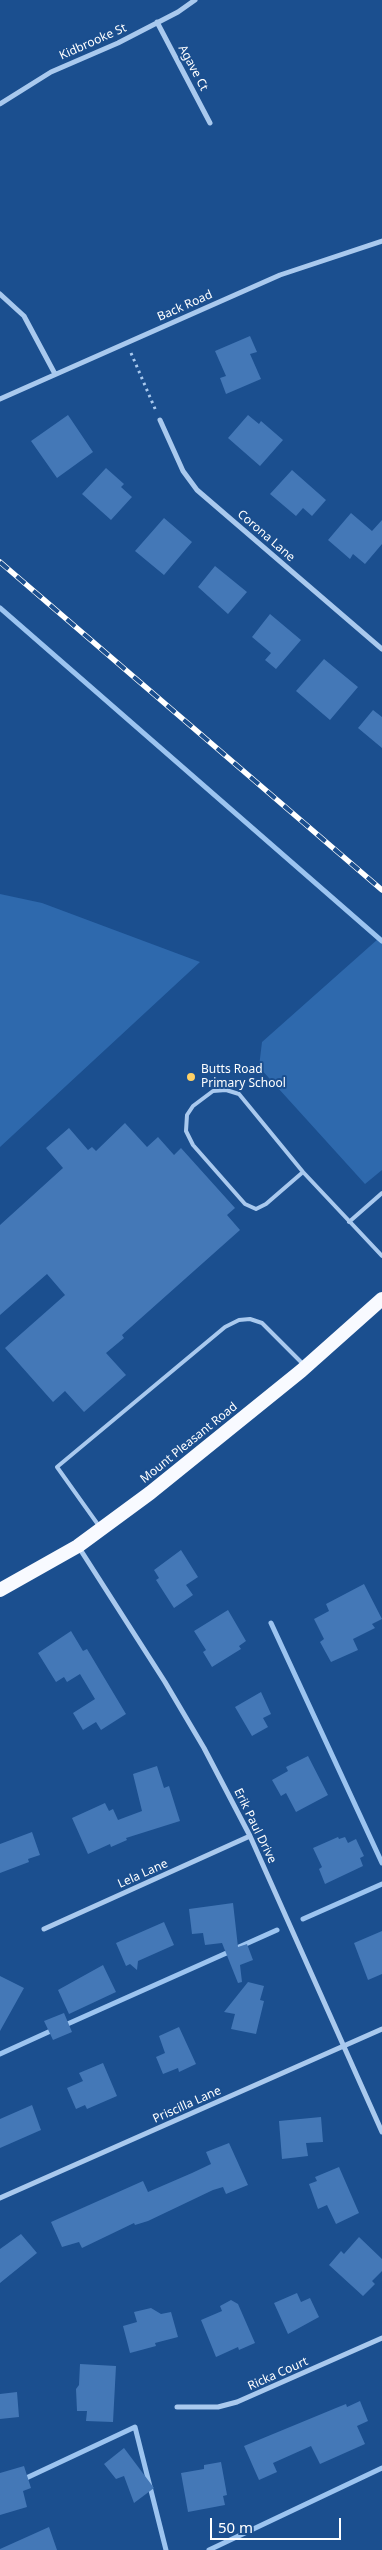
<!DOCTYPE html>
<style>
body{margin:0}
#map{position:relative;width:382px;height:2550px;overflow:hidden;background:#1b4f8f;font-family:"Noto Sans",sans-serif}
canvas{display:block}
.scale{position:absolute;left:210px;top:2518px;width:131px;height:22px;box-sizing:border-box;border:2px solid #fff;border-top:0;padding-left:6px;font-size:15px;line-height:18px;white-space:nowrap;color:#fff;-webkit-text-stroke:4px #1b4f8f;paint-order:stroke}
</style>
<div id="map">
<canvas width="382" height="2550"></canvas>
<div class="scale">50 m</div>
</div>
<script>
const c = document.querySelector('canvas').getContext('2d');
c.lineJoin = 'round';
function fill(path, color) { c.fillStyle = color; c.fill(path, 'evenodd'); }
const toPath = rows => new Path2D(rows.map(r => 'M' + r).join(''));
function stroke(path, color, width, dash) { c.strokeStyle = color; c.lineWidth = width; c.lineCap = dash ? 'butt' : 'round'; c.setLineDash(dash || []); c.stroke(path); }
function drawText(font, color, halo, rows, align = 'center') {
  c.font = font + ' "Noto Sans",sans-serif'; c.lineWidth = 4; c.setLineDash([]); c.textBaseline = 'middle'; c.strokeStyle = halo; c.fillStyle = color; for (const [text, x, y, turn = 0] of rows) {
    c.save(); c.translate(x, y); c.rotate((+turn || 0) * Math.PI / 180); c.textAlign = isNaN(turn) ? turn : align; if (halo) c.strokeText(text, 0, 0); c.fillText(text, 0, 0); c.restore();
  }
}
fill(toPath([
 [0,894,42,903,200,962,0,1147],
 [378,939,382,942,382,1170,365,1184,259,1067,262,1042]
]), '#2e69ad');
stroke(toPath([
 [0,608,382,941],
 [271,1623,382,1863],
 [303,1919,382,1884],
 [239,1947,277,1930],
 [63,2026,231,1951],
 [0,2054,55,2029],
 [22,2480,135,2427,166,2550],
 [209,2550,382,2468]
]), '#9cc4f0', 5);
fill(toPath([
 [250,336,257,352,250,354,261,379,226,394,220,378,226,376,215,351],
 [68,415,93,452,57,478,31,441],
 [248,415,259,424,261,421,283,440,260,466,228,438],
 [106,468,124,484,121,487,132,497,111,520,82,494],
 [292,470,326,500,312,516,303,508,296,516,270,494],
 [351,513,372,531,382,520,382,544,365,564,353,554,350,559,328,540],
 [164,518,192,542,164,575,135,551],
 [215,566,247,592,228,614,198,587],
 [270,614,301,640,276,669,265,660,271,653,252,637],
 [324,659,358,687,330,720,296,691],
 [373,710,382,717,382,748,358,728],
 [125,1123,147,1147,158,1137,174,1155,181,1148,235,1208,227,1215,240,1230,122,1335,124,1338,106,1353,126,1375,84,1412,65,1391,53,1402,5,1348,65,1295,47,1274,0,1315,0,1225,63,1168,46,1148,69,1128,88,1150,92,1147,96,1151],
 [181,1550,198,1577,186,1585,193,1595,174,1608,156,1580,159,1578,154,1570],
 [364,1584,382,1619,372,1624,375,1628,353,1639,358,1650,331,1662,320,1642,324,1639,314,1619,329,1611,326,1604],
 [228,1610,246,1641,239,1646,241,1649,212,1667,203,1652,206,1650,194,1631],
 [71,1631,83,1651,87,1649,126,1714,101,1730,96,1722,83,1730,73,1713,95,1699,80,1674,67,1682,64,1677,56,1682,38,1653],
 [261,1692,271,1714,263,1718,268,1727,252,1736,235,1707],
 [308,1756,328,1795,296,1812,286,1793,281,1796,272,1780,288,1771,286,1767],
 [157,1766,164,1788,169,1786,180,1821,126,1838,127,1840,111,1847,110,1844,88,1854,72,1818,105,1803,109,1811,113,1809,118,1820,142,1811,133,1774],
 [32,1832,40,1855,28,1859,29,1862,0,1873,0,1844],
 [338,1837,339,1839,345,1837,348,1843,356,1839,364,1856,360,1858,363,1866,325,1884,319,1869,322,1867,313,1848],
 [233,1903,238,1947,247,1944,253,1960,240,1965,242,1982,238,1983,222,1943,205,1945,203,1933,192,1934,189,1909],
 [164,1922,174,1945,138,1961,137,1970,130,1964,126,1966,116,1943],
 [382,1931,382,1974,368,1980,354,1943],
 [103,1965,116,1992,69,2014,58,1990],
 [0,1976,24,1988,0,2031],
 [248,1982,264,1986,260,2000,264,2001,256,2034,231,2029,235,2014,224,2012],
 [64,2013,72,2032,53,2040,44,2021],
 [179,2027,196,2064,179,2072,178,2068,163,2074,156,2057,165,2053,159,2036],
 [103,2063,117,2096,87,2109,85,2105,76,2109,67,2088,83,2081,79,2073],
 [32,2105,41,2130,0,2148,0,2119],
 [321,2117,323,2142,306,2143,308,2156,282,2159,279,2121],
 [229,2143,248,2185,226,2194,223,2187,213,2190,148,2221,135,2225,134,2223,82,2248,79,2242,62,2247,51,2222,143,2181,148,2192,192,2173,211,2164,206,2152],
 [339,2167,359,2213,336,2224,327,2205,318,2209,309,2184,317,2181,315,2177],
 [21,2234,37,2253,0,2283,0,2249],
 [359,2237,382,2259,382,2271,372,2281,375,2284,363,2296,329,2265,341,2251,344,2254],
 [297,2293,301,2302,310,2298,319,2317,288,2334,274,2303],
 [231,2300,238,2304,255,2343,239,2350,238,2347,216,2357,201,2320,222,2311,220,2306],
 [151,2308,161,2314,171,2312,178,2337,155,2343,156,2346,130,2353,123,2326,137,2322,134,2312],
 [80,2364,116,2366,113,2422,86,2421,87,2411,77,2411,76,2389,79,2385],
 [17,2392,19,2417,0,2419,0,2394],
 [360,2401,368,2421,357,2426,365,2444,320,2464,311,2446,273,2463,277,2472,259,2480,244,2446,336,2408,346,2404,347,2407],
 [124,2448,154,2488,134,2503,124,2476,116,2479,104,2464],
 [221,2462,227,2495,223,2496,225,2505,188,2512,181,2473,204,2469,204,2465],
 [24,2466,31,2488,23,2491,27,2507,0,2515,0,2473],
 [49,2527,57,2550,0,2550,0,2549]
]), '#4478b7');
stroke(toPath([
 [131,353,156,411]
]), '#a9c9ee', 3, [2.5, 4]);
stroke(toPath([
 [303,1172,266,1204,256,1209,245,1204,193,1145,186,1131,187,1115,193,1106,213,1091,226,1090,239,1094,303,1172,382,1256],
 [349,1222,382,1193],
 [99,1526,57,1467,225,1327,239,1320,250,1319,262,1323,304,1365]
]), '#a9c9ee', 4);
stroke(toPath([
 [157,22,210,123],
 [0,104,51,72,118,43,178,12,195,0],
 [0,294,24,316,55,374],
 [0,399,280,275,382,241],
 [160,420,183,471,197,490,382,649],
 [78,1546,165,1682,204,1748,250,1836,382,2132],
 [44,1929,250,1836],
 [0,2198,382,2029],
 [177,2407,218,2407,237,2402,382,2338]
]), '#a9c9ee', 5);
stroke(toPath([
 [0,1590,78,1546,150,1493,301,1371,382,1299]
]), '#f8faff', 14);
const rail = toPath([
 [0,562,382,890]
]);
stroke(rail, '#fff', 5.5);
stroke(rail, '#1b4f8f', 4, [11]);
for (const [x, y, r, color] of [
 [191,1077,5,"#ffd166"]
]) { const dot = new Path2D(); dot.arc(x, y, r, 0, 2 * Math.PI); c.fillStyle = color; c.fill(dot); stroke(dot, '#1b4f8f', 2); }
drawText('12px', '#fff', '#1b4f8f', [
 ["Kidbrooke St",93,42,-24],
 ["Agave Ct",193,68,62],
 ["Back Road",185,306,-24],
 ["Corona Lane",266,536,41],
 ["Mount Pleasant Road",189,1443,-39],
 ["Erik Paul Drive",255,1826,64],
 ["Lela Lane",143,1874,-24],
 ["Priscilla Lane",187,2105,-24],
 ["Ricka Court",278,2374,-24]
]);
drawText('12px', '#fff', '#1b4f8f', [
 ["Butts Road",201,1070],
 ["Primary School",201,1084]
], 'left');
</script>
